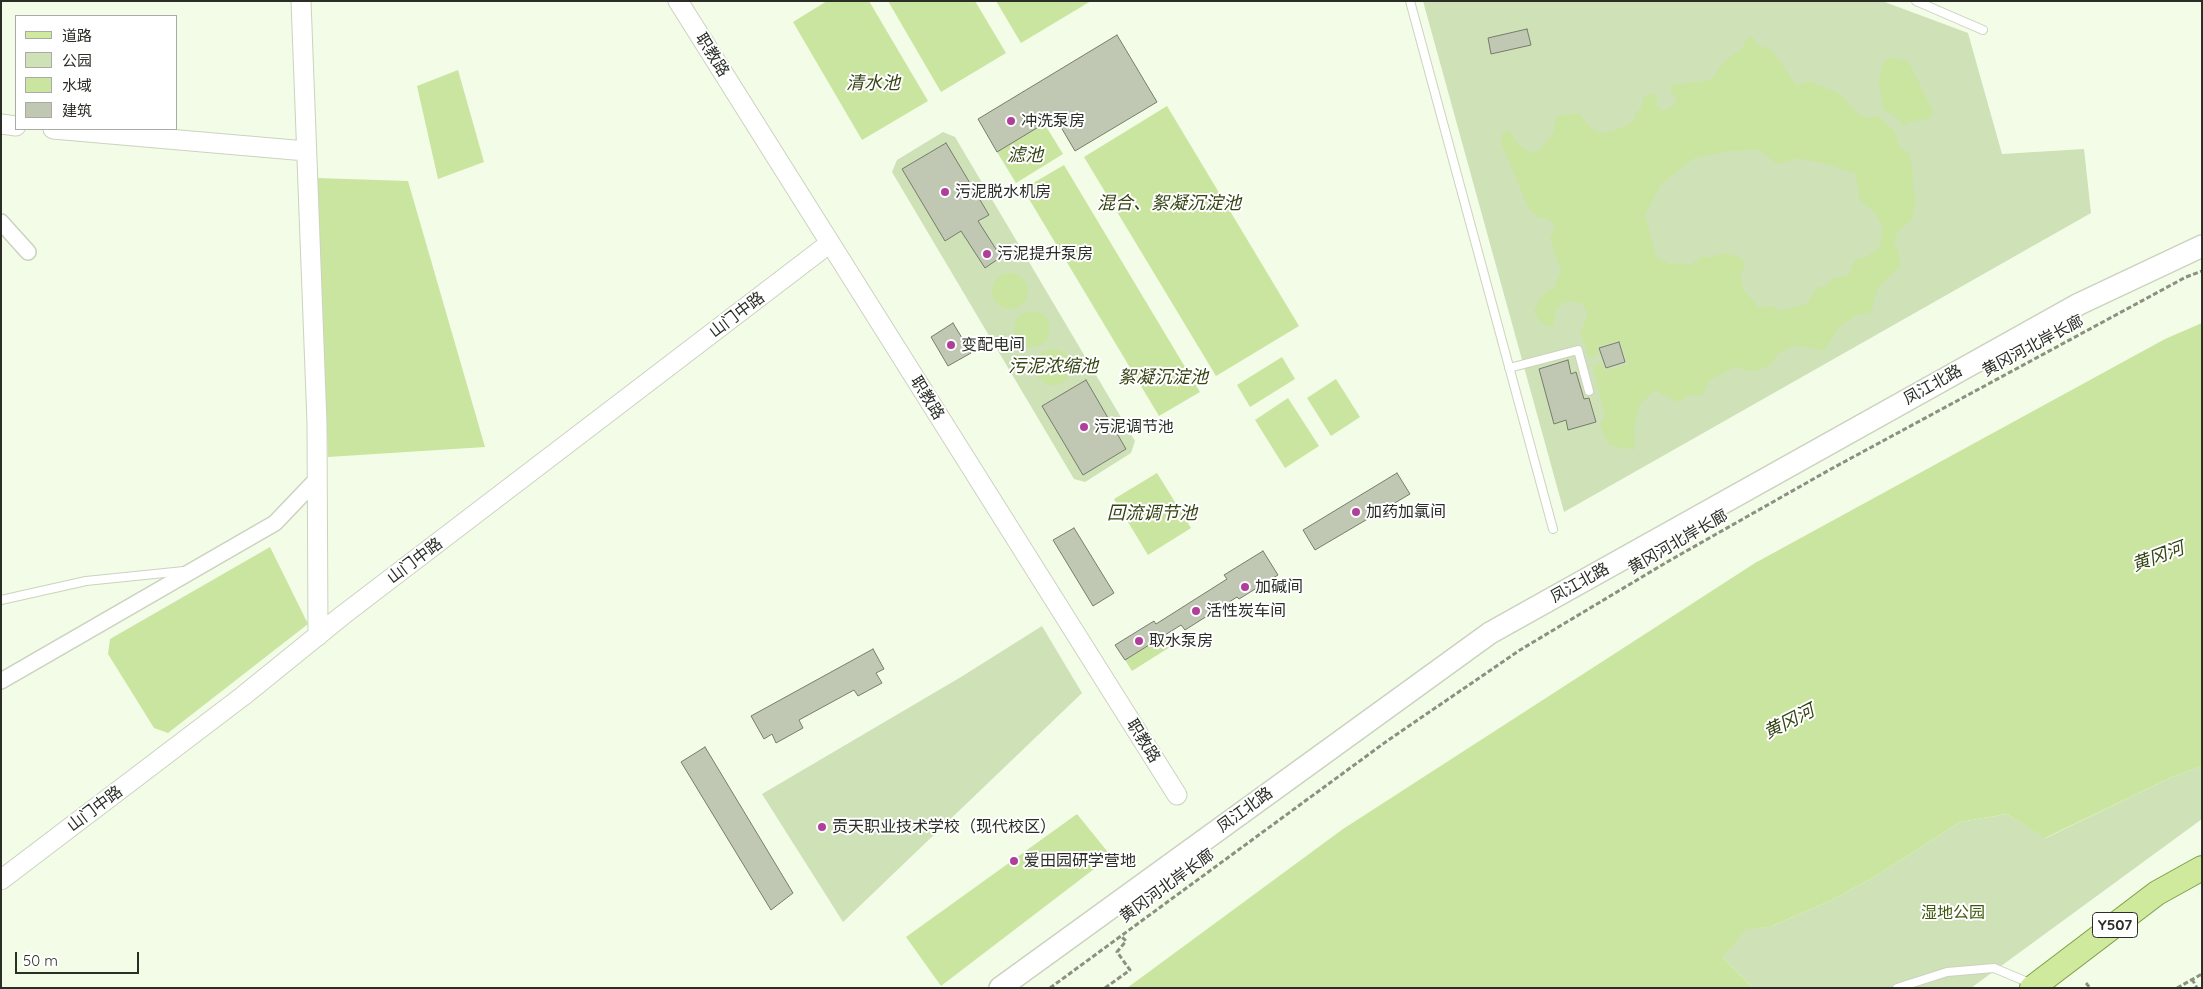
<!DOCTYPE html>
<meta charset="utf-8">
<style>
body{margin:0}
#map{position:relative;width:2203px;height:989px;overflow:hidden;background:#f3fce7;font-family:Quicksand,"Noto Sans SC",sans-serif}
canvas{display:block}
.frame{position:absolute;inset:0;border:2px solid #2a2e26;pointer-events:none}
.legend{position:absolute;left:15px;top:15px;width:162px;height:115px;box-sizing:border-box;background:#fff;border:1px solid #aaaba8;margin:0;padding:6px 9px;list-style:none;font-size:15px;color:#2a2e26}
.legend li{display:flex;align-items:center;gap:10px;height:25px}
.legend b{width:25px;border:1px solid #aaaba8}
.scale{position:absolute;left:15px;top:952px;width:124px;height:22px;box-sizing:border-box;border:2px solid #2a2e26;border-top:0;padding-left:6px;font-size:15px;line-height:18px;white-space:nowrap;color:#2a2e26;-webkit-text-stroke:4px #fff;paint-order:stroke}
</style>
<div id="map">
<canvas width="2203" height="989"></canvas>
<div class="frame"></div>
<ul class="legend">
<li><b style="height:6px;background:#cfe99d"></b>道路</li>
<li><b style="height:14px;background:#cfe1b6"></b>公园</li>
<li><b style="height:14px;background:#cae5a0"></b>水域</li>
<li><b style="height:14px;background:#c0c8b4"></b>建筑</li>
</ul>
<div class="scale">50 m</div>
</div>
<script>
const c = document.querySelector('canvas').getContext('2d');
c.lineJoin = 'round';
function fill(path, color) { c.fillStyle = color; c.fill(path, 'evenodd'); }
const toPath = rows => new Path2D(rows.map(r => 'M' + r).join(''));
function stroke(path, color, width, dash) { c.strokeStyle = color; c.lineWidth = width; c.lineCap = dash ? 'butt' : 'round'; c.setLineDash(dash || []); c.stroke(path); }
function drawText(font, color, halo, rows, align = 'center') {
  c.font = font + ' Quicksand,"Noto Sans SC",sans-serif'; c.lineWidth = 4; c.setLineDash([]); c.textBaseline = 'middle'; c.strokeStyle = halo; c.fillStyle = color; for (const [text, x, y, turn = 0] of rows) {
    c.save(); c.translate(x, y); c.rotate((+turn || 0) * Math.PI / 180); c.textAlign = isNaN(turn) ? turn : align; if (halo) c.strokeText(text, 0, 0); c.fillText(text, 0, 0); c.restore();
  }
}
fill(toPath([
 [1423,1,1882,1,1968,33,2002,154,2084,149,2091,213,1564,512],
 [943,132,955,137,1135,441,1131,453,1085,482,1074,479,892,172,897,160],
 [1042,626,1082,693,843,922,762,794,961,677],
 [2202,766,2202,819,1971,988,1753,988,1723,958,1746,928,1770,927,1834,899,1876,876,1960,822,2007,814,2046,838,2172,777]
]), '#cfe1b6');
fill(toPath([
 [827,1,869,1,928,101,862,140,793,22],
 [888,1,975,1,1006,53,941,92],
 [996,1,1091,1,1021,43],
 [1753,37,1757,45,1772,50,1796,86,1809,81,1840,94,1857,113,1867,118,1877,116,1895,132,1899,146,1909,154,1912,167,1915,203,1912,220,1898,230,1894,244,1899,253,1900,267,1879,286,1874,299,1872,312,1857,315,1838,328,1824,351,1796,345,1778,353,1769,366,1755,371,1747,371,1737,366,1709,380,1702,396,1690,395,1677,402,1655,390,1640,404,1634,428,1635,450,1609,445,1600,425,1605,416,1593,366,1601,363,1605,371,1628,364,1620,340,1597,347,1599,355,1589,357,1580,333,1588,314,1582,304,1573,301,1563,303,1555,311,1553,328,1540,322,1534,311,1539,300,1546,292,1554,288,1561,271,1550,239,1555,227,1548,218,1540,218,1529,209,1501,143,1502,134,1508,130,1520,146,1529,152,1539,151,1553,133,1557,116,1579,113,1590,128,1601,133,1613,131,1633,122,1637,112,1641,109,1644,97,1651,94,1657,94,1656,106,1662,110,1669,109,1675,104,1677,97,1671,92,1671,85,1711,80,1722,64,1742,48,1747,38],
 [1760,150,1777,164,1797,158,1828,164,1856,174,1860,201,1874,212,1883,226,1880,247,1864,259,1856,258,1849,275,1833,278,1825,287,1817,287,1807,304,1779,311,1772,306,1759,308,1744,291,1740,277,1745,263,1740,257,1723,253,1712,257,1702,257,1689,266,1682,263,1671,264,1656,257,1645,215,1661,184,1694,158,1728,151],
 [1888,57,1908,61,1933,112,1929,119,1907,122,1903,127,1899,119,1884,110,1879,82,1883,64],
 [458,70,484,162,438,179,417,86],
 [1167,106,1299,326,1216,376,1084,157],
 [1044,123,1063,154,1016,183,997,152],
 [1064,165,1200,392,1159,416,1023,189],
 [317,178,408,181,485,447,328,457],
 '992 291a18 18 0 1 1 36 0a18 18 0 1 1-36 0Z',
 '1014 329a18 18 0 1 1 36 0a18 18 0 1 1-36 0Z',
 [2202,323,2202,766,2172,777,2045,838,2007,814,1960,822,1876,876,1834,899,1770,927,1746,929,1723,958,1753,988,1127,988,1343,829,1755,563,2165,339],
 '1035 367a18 18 0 1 1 36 0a18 18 0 1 1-36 0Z',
 [1282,357,1295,379,1250,407,1237,385],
 [1336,379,1360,417,1331,436,1307,398],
 [1288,398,1319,446,1285,468,1255,420],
 [1157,473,1191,528,1148,555,1114,499],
 [270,547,308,624,168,733,154,728,108,654,110,639],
 [1163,636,1170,647,1132,671,1125,660],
 [1077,814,1111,856,941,986,906,937]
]), '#cae5a0');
const building = toPath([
 [1527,29,1531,45,1491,54,1488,38,1527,29],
 [1117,35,1157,102,1075,151,1055,117,997,152,978,119,1117,35],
 [946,143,989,215,978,221,1001,257,985,268,961,231,945,241,902,169,946,143],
 [953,323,971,353,948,366,931,337,953,323],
 [1619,342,1625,362,1606,368,1599,348,1619,342],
 [1568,360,1571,374,1576,372,1584,399,1589,398,1596,422,1568,430,1566,420,1554,424,1539,369,1568,360],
 [1086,380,1126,449,1083,475,1042,406,1086,380],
 [1397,473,1410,494,1315,550,1303,530,1397,473],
 [1074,528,1114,593,1093,606,1053,540,1074,528],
 [1263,551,1278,575,1239,599,1237,597,1185,630,1181,625,1125,660,1115,645,1154,621,1156,624,1227,579,1224,575,1263,551],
 [873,649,884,669,876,673,882,683,858,696,854,690,799,720,803,728,776,743,772,734,764,739,751,716,873,649],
 [705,747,793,893,771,910,681,762,705,747]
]);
fill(building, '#c0c8b4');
stroke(building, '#767d6b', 1);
const service = toPath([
 [1410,1,1553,529],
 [1916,1,1983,30],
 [1509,368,1578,350,1589,391],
 [1,600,86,581,184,571],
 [1897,988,1947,972,1994,968,2025,981]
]);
const minor = toPath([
 [1,222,28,252],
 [1,681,275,523,317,479]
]);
const tertiary = toPath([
 [301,1,317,423,318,636],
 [678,1,1177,795],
 [1,124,16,126],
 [53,129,306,151],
 [1,880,243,696,343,615,830,243]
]);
const secondary = toPath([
 [1000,988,1490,633,2079,304,2202,246]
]);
const primary = toPath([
 [2032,988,2157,893,2202,868]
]);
stroke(service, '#cbd3bf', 10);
stroke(minor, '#cbd3bf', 18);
stroke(tertiary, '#cbd3bf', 21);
stroke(secondary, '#cbd3bf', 24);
stroke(primary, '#809e49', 26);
stroke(toPath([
 [2192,979,2197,988],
 [2086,983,2090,988],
 [1050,988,1387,741,1520,650,1667,562,1831,469,2186,277,2202,271],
 [1105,988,1130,970,1117,952,1126,941,1121,936],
 [2177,988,2202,974]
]), '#8a9183', 3, [5, 2.5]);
stroke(service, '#fff', 8);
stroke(minor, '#fff', 15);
stroke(tertiary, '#fff', 19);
stroke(secondary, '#fff', 21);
stroke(primary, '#cfe99d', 24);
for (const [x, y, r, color] of [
 [1011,121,5,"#b03f9b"],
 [945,192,5,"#b03f9b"],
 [987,254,5,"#b03f9b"],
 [951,345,5,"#b03f9b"],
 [1084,427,5,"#b03f9b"],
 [1356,512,5,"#b03f9b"],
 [1245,587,5,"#b03f9b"],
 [1196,611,5,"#b03f9b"],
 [1139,641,5,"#b03f9b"],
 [822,827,5,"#b03f9b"],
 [1014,861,5,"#b03f9b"]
]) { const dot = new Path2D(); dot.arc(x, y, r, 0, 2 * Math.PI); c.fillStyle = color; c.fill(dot); stroke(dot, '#fff', 2); }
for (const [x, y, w] of [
 [2115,925,45]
]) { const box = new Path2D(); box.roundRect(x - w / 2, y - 12.5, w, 25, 4); c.fillStyle = '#fff'; c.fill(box); stroke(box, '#2a2e26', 1); }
drawText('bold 15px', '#2a2e26', null, [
 ["Y507",2115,925]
]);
drawText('16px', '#2a2e26', '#fff', [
 ["职教路",712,55,58],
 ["山门中路",737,315,-37],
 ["黄冈河北岸长廊",2033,346,-28],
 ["凤江北路",1933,385,-29],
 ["职教路",927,398,58],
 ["黄冈河北岸长廊",1678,542,-30],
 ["山门中路",415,561,-37],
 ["凤江北路",1580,583,-29],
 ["职教路",1143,741,58],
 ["山门中路",95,809,-37],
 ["凤江北路",1245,810,-36],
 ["黄冈河北岸长廊",1167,886,-36]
]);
drawText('16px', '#2a2e26', '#fff', [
 ["冲洗泵房",1021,121],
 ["污泥脱水机房",955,192],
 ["污泥提升泵房",997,254],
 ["变配电间",961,345],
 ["污泥调节池",1094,427],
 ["加药加氯间",1366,512],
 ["加碱间",1255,587],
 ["活性炭车间",1206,611],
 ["取水泵房",1149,641],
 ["贡天职业技术学校（现代校区）",832,827],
 ["爱田园研学营地",1024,861]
], 'left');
drawText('16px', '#40570c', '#fff', [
 ["湿地公园",1953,913]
]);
drawText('italic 18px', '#344413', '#fff', [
 ["清水池",873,84],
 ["滤池",1025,156],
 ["混合、絮凝沉淀池",1169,204],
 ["污泥浓缩池",1053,367],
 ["絮凝沉淀池",1163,378],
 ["回流调节池",1152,514],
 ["黄冈河",2158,557,-20],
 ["黄冈河",1789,722,-27]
]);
</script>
